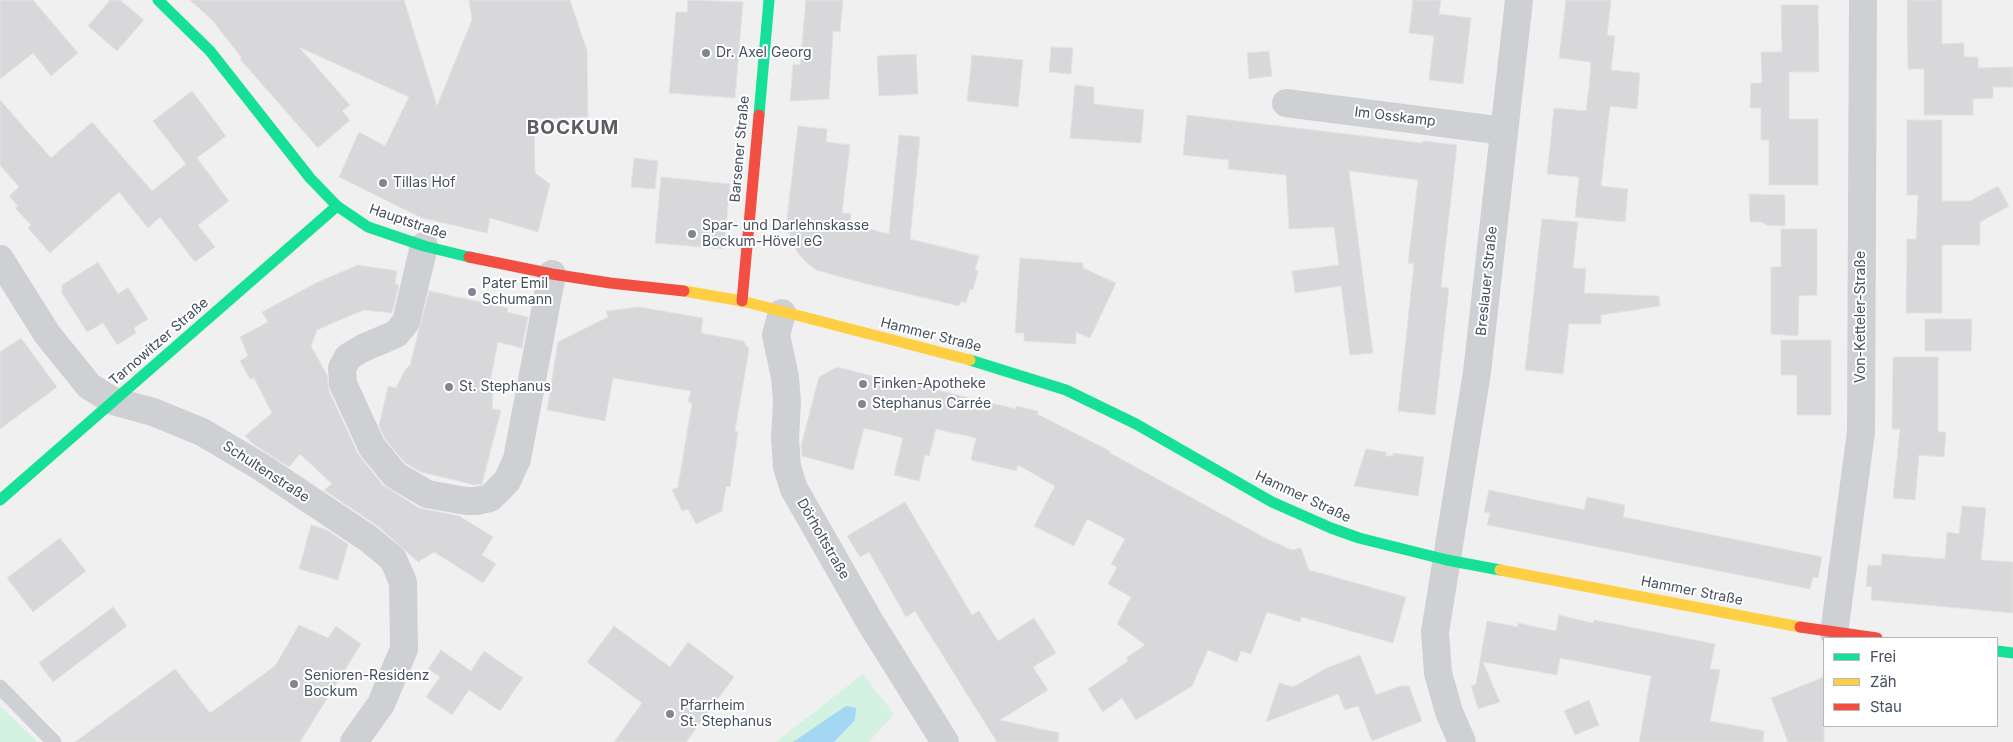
<!DOCTYPE html>
<meta charset="utf-8">
<style>
body{margin:0}
#map{position:relative;width:2013px;height:742px;overflow:hidden;background:#f1f0f0;font-family:Inter,sans-serif}
canvas{display:block}
.legend{position:absolute;left:1823px;top:637px;width:175px;height:90px;box-sizing:border-box;background:#fff;border:1px solid #b5b9bf;margin:0;padding:6px 9px;list-style:none;font-size:15px;color:#454f5e}
.legend li{display:flex;align-items:center;gap:10px;height:25px}
.legend b{width:25px;border:1px solid #b5b9bf}
</style>
<div id="map">
<canvas width="2013" height="742"></canvas>
<ul class="legend">
<li><b style="height:6px;background:#16e098"></b>Frei</li>
<li><b style="height:6px;background:#ffcf43"></b>Zäh</li>
<li><b style="height:6px;background:#f24e42"></b>Stau</li>
</ul>
</div>
<script>
const c = document.querySelector('canvas').getContext('2d');
c.lineJoin = 'round';
function fill(path, color) { c.fillStyle = color; c.fill(path, 'evenodd'); }
const toPath = rows => new Path2D(rows.map(r => 'M' + r).join(''));
function stroke(path, color, width, dash) { c.strokeStyle = color; c.lineWidth = width; c.lineCap = dash ? 'butt' : 'round'; c.setLineDash(dash || []); c.stroke(path); }
function drawText(font, color, halo, rows, align = 'center') {
  c.font = font + ' Inter,sans-serif'; c.lineWidth = 4; c.setLineDash([]); c.textBaseline = 'middle'; c.strokeStyle = halo; c.fillStyle = color; for (const [text, x, y, turn = 0] of rows) {
    c.save(); c.translate(x, y); c.rotate((+turn || 0) * Math.PI / 180); c.textAlign = isNaN(turn) ? turn : align; if (halo) c.strokeText(text, 0, 0); c.fillText(text, 0, 0); c.restore();
  }
}
fill(toPath([
 [863,674,894,714,869,742,776,742],
 [0,706,37,742,0,742]
]), '#d3f2e2');
fill(toPath([
 [846,706,856,708,855,720,834,742,793,742]
]), '#a4d8f2');
const building = toPath([
 [0,0,33,0,78,53,51,76,33,53,0,79,0,0],
 [110,0,120,0,144,20,117,51,88,26,110,0],
 [190,0,404,0,437,106,472,20,469,0,570,0,587,51,588,117,534,119,535,173,550,184,538,232,490,218,487,233,422,218,339,177,359,132,385,146,409,97,299,47,350,105,342,111,350,120,318,148,240,59,242,58,212,20,190,0],
 [688,0,743,2,735,98,669,93,676,12,687,12,688,0],
 [806,0,843,0,840,32,833,31,829,99,790,101,793,64,800,65,806,0],
 [1413,0,1441,0,1439,14,1471,18,1463,84,1429,80,1434,36,1409,33,1413,0],
 [1566,0,1611,0,1607,35,1615,36,1611,70,1640,73,1637,109,1610,106,1601,186,1628,189,1625,222,1575,217,1579,177,1547,174,1554,108,1586,111,1589,87,1591,62,1559,58,1566,0],
 [1907,0,1942,0,1942,44,1964,43,1964,57,1978,57,1978,68,2013,67,2013,87,1993,87,1993,98,1973,99,1973,115,1924,115,1924,69,1908,69,1907,0],
 [1781,5,1818,5,1819,72,1789,72,1789,119,1818,119,1818,185,1769,185,1769,140,1761,140,1761,108,1750,108,1751,83,1762,83,1761,52,1782,52,1781,5],
 [1051,47,1073,48,1071,74,1049,72,1051,47],
 [1269,51,1272,76,1249,79,1247,53,1269,51],
 [916,54,918,94,879,96,877,56,916,54],
 [972,55,1023,60,1018,107,967,101,972,55],
 [1075,85,1094,87,1094,104,1144,110,1141,143,1070,138,1075,85],
 [192,91,226,136,197,158,229,201,198,225,215,247,195,262,160,217,148,228,119,192,50,253,28,228,31,225,15,208,18,206,9,196,19,187,0,165,0,100,51,158,92,122,152,191,186,164,153,121,192,91],
 [1187,115,1422,143,1423,141,1457,145,1441,287,1449,288,1435,415,1398,411,1414,264,1408,263,1418,180,1349,171,1373,353,1350,355,1341,286,1295,293,1292,271,1339,265,1334,227,1289,229,1286,175,1228,169,1229,160,1183,155,1187,115],
 [1907,120,1942,120,1942,201,1970,201,1998,186,2009,206,1980,222,1980,245,1942,245,1942,313,1906,313,1907,239,1916,239,1918,195,1907,195,1907,120],
 [798,126,827,129,826,142,850,145,842,213,851,214,850,224,889,234,899,135,920,137,910,239,979,256,975,270,978,271,973,290,970,289,966,303,961,301,959,306,863,283,816,270,805,261,797,252,786,226,798,126],
 [634,158,658,161,655,189,631,187,634,158],
 [661,177,730,184,724,249,655,243,661,177],
 [1749,194,1785,195,1785,226,1766,225,1762,222,1750,222,1749,194],
 [1542,219,1578,222,1573,268,1586,269,1584,293,1659,296,1660,306,1601,315,1601,324,1569,324,1563,374,1525,370,1542,219],
 [1781,229,1817,229,1817,295,1799,296,1798,336,1771,334,1771,267,1781,267,1781,229],
 [1020,258,1083,263,1083,268,1116,283,1090,338,1076,332,1076,344,1024,341,1024,333,1015,333,1020,258],
 [98,262,118,294,128,287,148,319,134,328,136,333,117,345,103,323,87,332,62,293,62,285,98,262],
 [358,265,397,271,395,284,399,285,392,313,364,310,335,322,317,330,311,346,327,375,329,391,358,454,383,485,419,508,459,516,493,537,482,555,496,564,483,583,434,552,418,562,379,527,324,490,332,484,300,454,289,467,253,444,245,436,272,413,254,378,250,379,240,361,248,356,240,337,268,322,262,312,318,282,358,265],
 [429,291,508,308,507,312,528,317,522,348,498,342,490,382,493,391,492,409,501,410,482,484,475,485,421,472,405,463,385,439,379,426,388,386,396,388,405,370,410,365,429,291],
 [639,307,703,318,701,333,743,341,749,349,735,431,738,432,730,487,726,486,722,511,696,524,688,509,682,511,672,490,678,487,692,403,688,402,691,391,613,378,605,421,547,410,558,342,608,317,606,311,639,307],
 [1925,319,1972,319,1971,351,1925,351,1925,319],
 [21,338,57,387,0,429,0,352,21,338],
 [1781,340,1831,340,1831,415,1797,415,1797,375,1781,375,1781,340],
 [1893,357,1938,357,1938,432,1946,432,1944,457,1919,455,1915,500,1893,498,1900,429,1892,429,1893,357],
 [837,367,916,387,916,385,1016,409,1016,406,1038,411,1037,414,1110,451,1110,453,1267,539,1292,550,1301,548,1309,570,1406,597,1393,643,1302,617,1300,622,1267,612,1251,654,1241,651,1237,662,1208,650,1192,686,1136,720,1122,698,1103,712,1088,689,1128,661,1126,658,1145,645,1117,624,1131,597,1108,584,1117,567,1111,564,1125,539,1087,519,1074,546,1034,526,1055,486,1018,465,1016,471,971,460,976,438,936,429,929,456,925,455,919,481,894,475,903,438,864,428,853,470,802,456,801,446,819,377,837,367],
 [1366,449,1386,452,1386,456,1393,456,1393,453,1424,457,1418,496,1354,486,1366,449],
 [1489,490,1584,510,1587,497,1625,505,1623,517,1822,557,1818,578,1813,577,1810,589,1487,525,1490,513,1484,512,1489,490],
 [905,502,972,615,979,611,998,641,1034,618,1056,653,1033,667,1048,690,1000,720,1059,733,1058,742,997,742,915,611,906,617,869,552,860,557,847,536,905,502],
 [1962,506,1986,508,1981,560,2013,562,2013,613,1871,600,1872,587,1866,586,1868,565,1881,566,1882,554,1945,559,1947,532,1959,534,1962,506],
 [311,525,327,530,348,544,338,580,299,569,311,525],
 [60,538,86,571,33,612,7,578,60,538],
 [113,607,127,626,53,682,39,663,113,607],
 [1559,615,1593,623,1594,620,1715,644,1710,669,1720,670,1710,721,1764,731,1763,742,1639,742,1651,676,1560,658,1557,675,1483,662,1500,702,1478,709,1471,686,1476,684,1487,621,1518,627,1518,623,1556,631,1559,615],
 [299,625,328,638,336,626,361,644,300,742,75,742,175,669,210,713,275,666,299,625],
 [614,626,670,667,688,642,734,677,686,742,614,742,642,703,587,662,614,626],
 [441,650,471,671,484,651,523,678,500,711,469,690,452,715,426,697,440,677,428,669,441,650],
 [1360,655,1376,695,1400,686,1409,686,1422,721,1372,741,1358,706,1345,710,1338,694,1266,722,1279,683,1293,687,1327,668,1360,655],
 [1824,677,1824,742,1788,742,1771,698,1824,677],
 [1589,700,1599,725,1575,735,1564,711,1589,700]
]);
fill(building, '#d8d8da');
stroke(building, '#e2e2e3', 1);
stroke(toPath([
 [0,687,54,742]
]), '#ced0d4', 15);
stroke(toPath([
 [1286,103,1504,131],
 [424,246,406,322,396,334,363,348,348,357,342,368,343,384,372,447,395,475,427,494,466,501,476,501,490,498,507,481,517,459,552,274],
 [0,259,47,334,89,386,113,401,153,412,202,432,261,467,369,539,393,559,403,582,404,649,381,704,354,742],
 [782,313,776,335,785,377,787,402,785,438,787,467,794,489,870,622,945,742],
 [1834,633,1861,432,1863,0],
 [1462,742,1449,712,1438,673,1435,632,1477,372,1519,0]
]), '#ced0d4', 28);
stroke(toPath([
 [158,0,210,51,310,178,337,206,368,227,424,246,469,257],
 [759,115,769,0],
 [970,360,1066,390,1136,424,1272,502,1331,528,1359,538,1447,560,1500,570],
 [0,500,337,206],
 [1997,651,2013,653]
]), '#16e098', 11);
stroke(toPath([
 [684,291,742,301,970,360],
 [1500,570,1800,627]
]), '#ffcf43', 11);
stroke(toPath([
 [469,257,552,274,610,283,684,291],
 [742,301,759,115],
 [1800,627,1877,638]
]), '#f24e42', 11);
for (const [x, y, r, color] of [
 [706,53,5,"#818791"],
 [383,183,5,"#818791"],
 [692,234,5,"#818791"],
 [472,292,5,"#818791"],
 [863,384,5,"#818791"],
 [449,387,5,"#818791"],
 [862,404,5,"#818791"],
 [294,684,5,"#818791"],
 [670,714,5,"#818791"]
]) { const dot = new Path2D(); dot.arc(x, y, r, 0, 2 * Math.PI); c.fillStyle = color; c.fill(dot); stroke(dot, '#fff', 2); }
drawText('14px', '#454f5e', '#fff', [
 ["Dr. Axel Georg",716,53],
 ["Tillas Hof",393,183],
 ["Spar- und Darlehnskasse",702,226],
 ["Bockum-Hövel eG",702,242],
 ["Pater Emil",482,284],
 ["Schumann",482,300],
 ["Finken-Apotheke",873,384],
 ["St. Stephanus",459,387],
 ["Stephanus Carrée",872,404],
 ["Senioren-Residenz",304,676],
 ["Bockum",304,692],
 ["Pfarrheim",680,706],
 ["St. Stephanus",680,722]
], 'left');
drawText('14px', '#454f5e', '#fff', [
 ["Im Osskamp",1395,117,7],
 ["Barsener Straße",740,149,-85],
 ["Hauptstraße",408,222,19],
 ["Breslauer Straße",1487,281,-84],
 ["Von-Ketteler-Straße",1861,317,-90],
 ["Hammer Straße",931,335,14],
 ["Tarnowitzer Straße",159,342,-41],
 ["Schultenstraße",266,472,33],
 ["Hammer Straße",1303,497,25],
 ["Dörholtstraße",823,539,60],
 ["Hammer Straße",1692,591,11]
]);
c.letterSpacing = '1px';
drawText('bold 19px', '#5b5e65', '#fff', [
 ["BOCKUM",573,128]
]);
c.letterSpacing = '0px';
</script>
